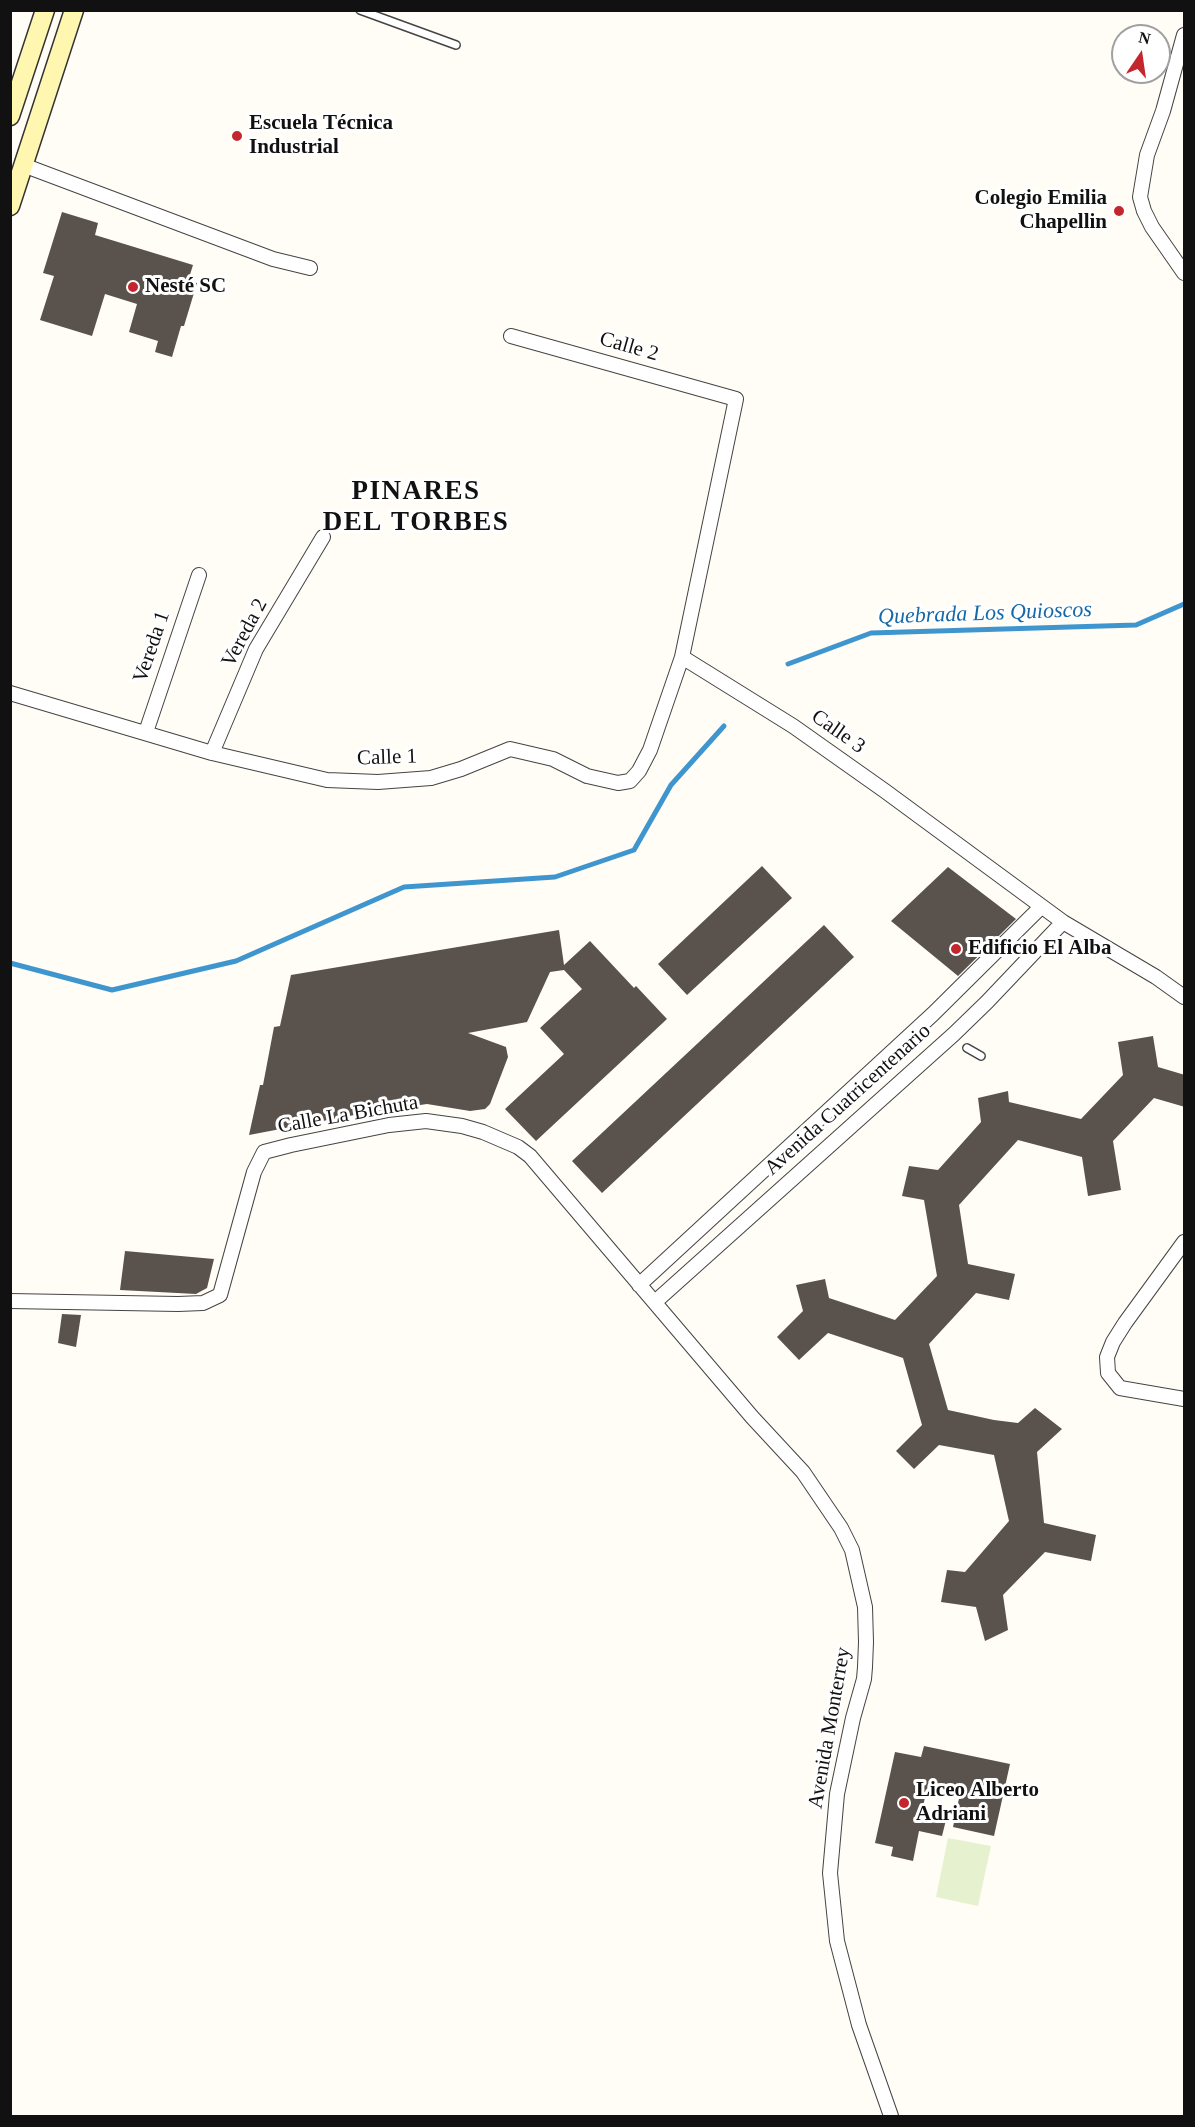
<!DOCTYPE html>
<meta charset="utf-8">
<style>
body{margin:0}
#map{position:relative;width:1195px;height:2127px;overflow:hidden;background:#fffdf5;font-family:Georgia,serif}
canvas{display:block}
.frame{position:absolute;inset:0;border:12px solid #111;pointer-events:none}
.north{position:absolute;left:1111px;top:24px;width:60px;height:60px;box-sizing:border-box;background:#fff;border:2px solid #a0a0a0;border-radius:50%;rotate:13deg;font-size:16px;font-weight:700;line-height:24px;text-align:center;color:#111}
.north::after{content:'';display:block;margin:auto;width:21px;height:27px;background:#c4262e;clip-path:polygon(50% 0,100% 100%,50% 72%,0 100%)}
</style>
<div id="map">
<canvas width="1195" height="2127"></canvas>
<div class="frame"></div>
<div class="north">N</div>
</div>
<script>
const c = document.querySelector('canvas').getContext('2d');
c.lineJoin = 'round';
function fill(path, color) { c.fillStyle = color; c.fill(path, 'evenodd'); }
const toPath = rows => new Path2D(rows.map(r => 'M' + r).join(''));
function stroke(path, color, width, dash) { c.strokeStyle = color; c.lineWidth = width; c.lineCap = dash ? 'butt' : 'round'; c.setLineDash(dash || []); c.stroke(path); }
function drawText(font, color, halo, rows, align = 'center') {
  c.font = font + ' Georgia,serif'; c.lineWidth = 6; c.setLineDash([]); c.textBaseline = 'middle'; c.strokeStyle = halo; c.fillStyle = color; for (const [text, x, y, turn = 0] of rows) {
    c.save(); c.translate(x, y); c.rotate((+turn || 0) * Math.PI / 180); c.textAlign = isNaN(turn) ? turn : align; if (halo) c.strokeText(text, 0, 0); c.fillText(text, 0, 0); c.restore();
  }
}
fill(toPath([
 [948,1838,991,1846,978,1906,936,1897]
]), '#e6f2cf');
stroke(toPath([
 [788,664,871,633,1136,625,1184,604],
 [10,963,112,990,236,961,404,887,555,877,634,850,671,785,724,726]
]), '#3f96cf', 5);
fill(toPath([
 [62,212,98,223,95,235,193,265,188,281,197,283,184,326,181,326,172,357,155,352,158,341,129,332,137,304,105,294,92,336,40,320,54,276,43,273],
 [762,866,792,898,687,995,658,964],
 [948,867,1016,919,958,976,891,921],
 [824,925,854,957,602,1193,572,1161],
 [559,930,564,965,590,941,634,988,636,986,667,1019,536,1141,505,1109,564,1054,540,1028,582,989,564,970,550,972,527,1022,468,1033,506,1047,508,1057,490,1104,485,1109,470,1111,427,1104,365,1113,249,1135,260,1085,263,1085,274,1027,280,1026,291,975],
 [1153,1036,1158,1067,1185,1075,1185,1107,1154,1098,1113,1141,1121,1190,1088,1196,1082,1157,1018,1140,959,1205,968,1264,1015,1274,1009,1300,976,1293,929,1344,948,1410,994,1420,1018,1423,1035,1408,1062,1429,1037,1452,1044,1523,1096,1535,1091,1561,1045,1552,1003,1595,1008,1630,985,1641,976,1607,941,1602,947,1570,965,1572,1009,1521,994,1455,939,1445,914,1469,896,1451,922,1425,903,1358,828,1333,799,1360,777,1337,803,1311,796,1285,825,1279,829,1298,895,1320,937,1276,924,1200,902,1196,909,1166,938,1170,981,1122,978,1098,1008,1091,1009,1102,1081,1119,1123,1075,1118,1042],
 [125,1251,214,1259,207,1288,196,1294,120,1290],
 [62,1314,81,1315,76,1347,58,1343],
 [924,1746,1010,1764,994,1836,953,1827,961,1789,929,1781,922,1810,947,1816,942,1836,919,1831,913,1861,891,1856,893,1847,875,1843,895,1752,921,1757]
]), '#5a524d');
const service = toPath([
 [360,10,456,45],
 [967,1048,981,1056]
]);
const minor = toPath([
 [1184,35,1163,111,1147,155,1140,197,1144,211,1152,227,1184,273],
 [23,165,273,259,310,268],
 [682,657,793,726,885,791,1063,922,1156,977,1184,997],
 [10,693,212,753,327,780,378,782,431,778,461,769,510,749,553,759,587,776,618,783,630,781,639,771,650,750,682,657,736,399,511,336],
 [146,732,199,575],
 [212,753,256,649,323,537],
 [1184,1242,1125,1323,1113,1342,1107,1357,1108,1373,1120,1388,1184,1399],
 [639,1285,933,1014,1041,907],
 [10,1301,178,1304,203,1303,220,1295,254,1172,264,1152,291,1145,389,1125,426,1121,462,1126,483,1132,518,1147,530,1156,752,1417,803,1472,841,1528,852,1550,865,1607,866,1642,865,1667,864,1679,853,1718,837,1794,830,1873,837,1941,859,2025,891,2116],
 [655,1302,954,1034,987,1002,1063,922]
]);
const secondary = toPath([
 [10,116,45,10],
 [10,206,74,10]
]);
stroke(service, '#444', 10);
stroke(minor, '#444', 16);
stroke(secondary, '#333', 21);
stroke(service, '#fff', 7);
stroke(minor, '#fff', 14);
stroke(secondary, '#fff6b0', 18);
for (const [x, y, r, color] of [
 [237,136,6,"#c4262e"],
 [1119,211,6,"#c4262e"],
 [133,287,6,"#c4262e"],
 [956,949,6,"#c4262e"],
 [904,1803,6,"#c4262e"]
]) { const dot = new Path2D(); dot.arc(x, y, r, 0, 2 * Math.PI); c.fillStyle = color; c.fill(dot); stroke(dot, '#fff', 2); }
drawText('bold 21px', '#111', '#fff', [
 ["Escuela Técnica",249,124],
 ["Industrial",249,148],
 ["Colegio Emilia",1107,199,"right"],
 ["Chapellin",1107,223,"right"],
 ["Nesté SC",145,287],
 ["Edificio El Alba",968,949],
 ["Liceo Alberto",916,1791],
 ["Adriani",916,1815]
], 'left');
drawText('21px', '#111', '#fff', [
 ["Calle 2",629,347,16],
 ["Vereda 2",245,633,-62],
 ["Vereda 1",152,647,-71],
 ["Calle 3",838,732,35],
 ["Calle 1",387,758,-2],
 ["Avenida Cuatricentenario",848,1100,-42],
 ["Calle La Bichuta",348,1115,-10],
 ["Avenida Monterrey",830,1728,-80]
]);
drawText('italic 22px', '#1768a6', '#fff', [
 ["Quebrada Los Quioscos",985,614,-2]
]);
c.letterSpacing = '1.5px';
drawText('bold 27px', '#111', '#fff', [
 ["PINARES",416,492],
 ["DEL TORBES",416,523]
]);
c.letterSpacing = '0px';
</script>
